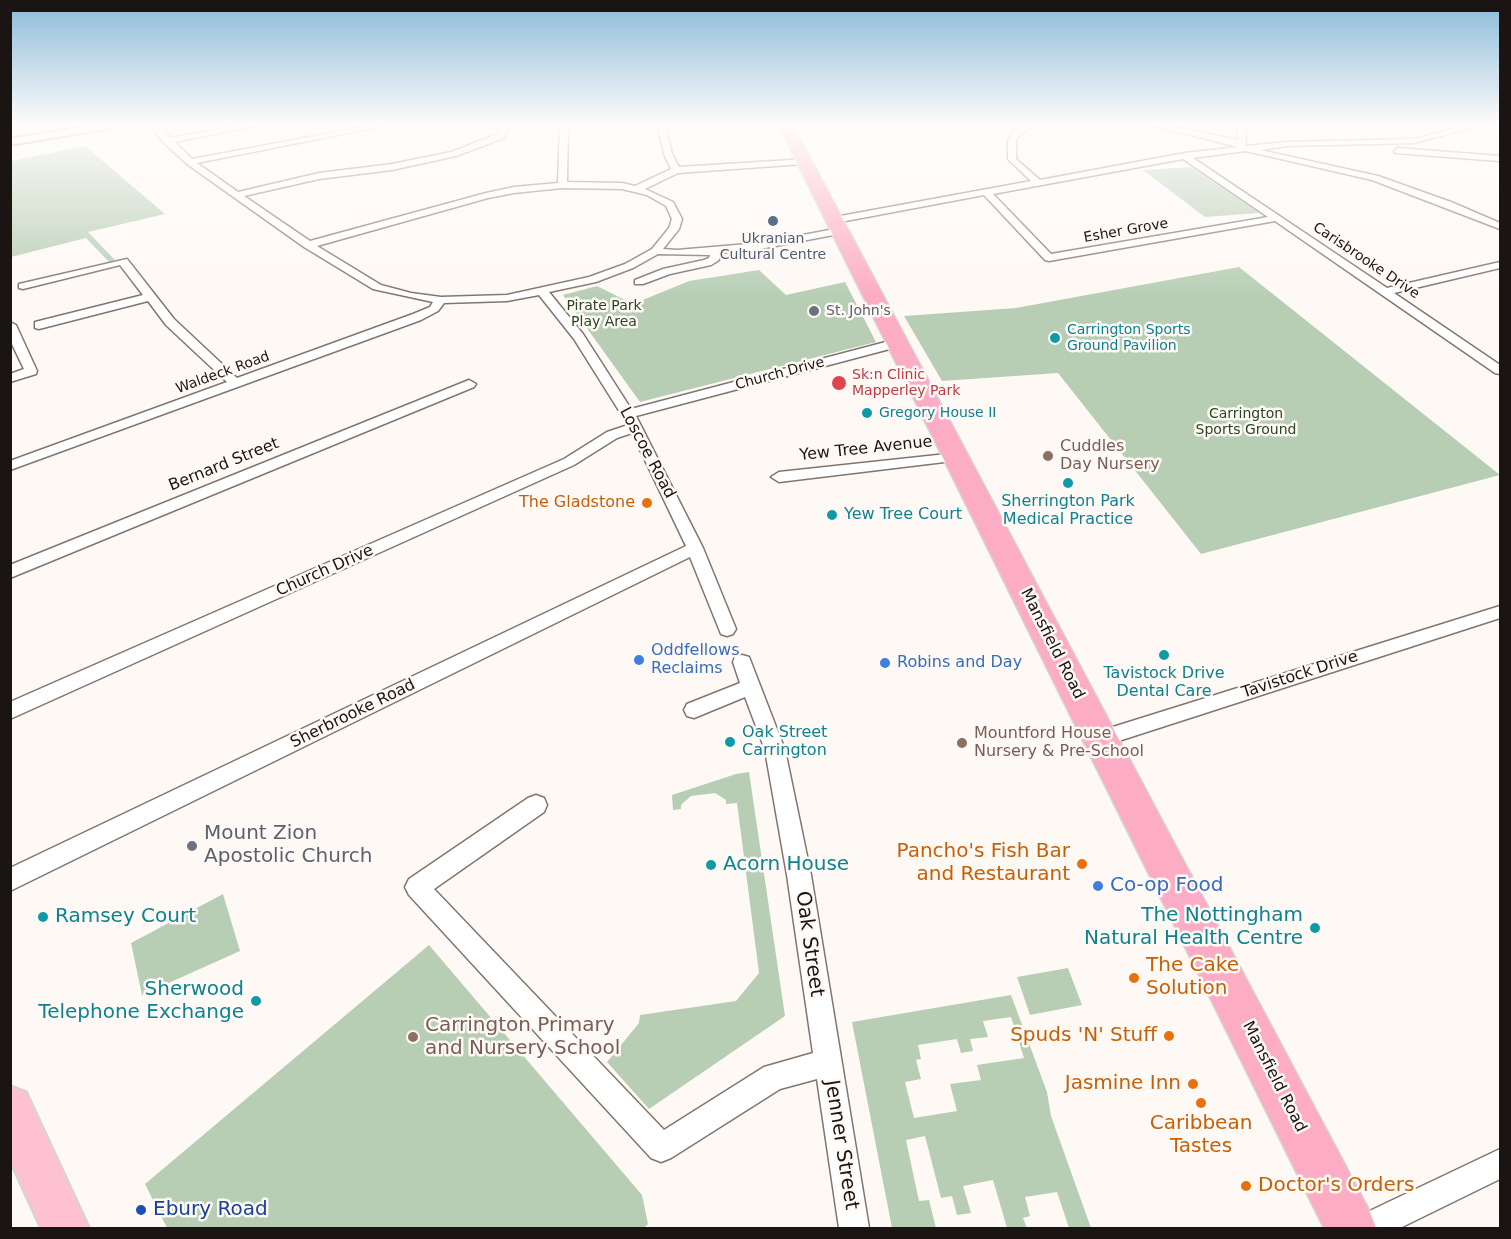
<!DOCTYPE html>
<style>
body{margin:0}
#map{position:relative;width:1511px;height:1239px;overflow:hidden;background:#fff9f6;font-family:"DejaVu Sans",sans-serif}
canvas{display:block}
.frame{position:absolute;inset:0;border:12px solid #1a1512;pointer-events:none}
</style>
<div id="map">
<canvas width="1511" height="1239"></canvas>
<div class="frame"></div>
</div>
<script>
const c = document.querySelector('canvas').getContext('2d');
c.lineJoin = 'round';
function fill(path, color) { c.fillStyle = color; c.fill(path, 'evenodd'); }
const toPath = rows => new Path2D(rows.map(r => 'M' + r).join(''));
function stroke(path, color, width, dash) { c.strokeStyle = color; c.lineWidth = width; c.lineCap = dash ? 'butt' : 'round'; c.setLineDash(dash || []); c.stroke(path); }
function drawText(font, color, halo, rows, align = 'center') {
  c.font = font + ' "DejaVu Sans",sans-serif'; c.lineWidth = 5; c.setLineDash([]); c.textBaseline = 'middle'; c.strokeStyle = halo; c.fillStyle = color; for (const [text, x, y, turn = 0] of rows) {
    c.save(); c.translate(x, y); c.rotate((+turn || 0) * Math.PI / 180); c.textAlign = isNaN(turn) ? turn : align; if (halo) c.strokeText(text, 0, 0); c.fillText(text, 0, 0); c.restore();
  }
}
fill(toPath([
 [85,146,165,214,88,232,115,260,109,262,86,238,11,257,11,161],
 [1191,167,1259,213,1205,217,1143,170],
 [1239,267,1500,475,1201,554,1058,373,942,381,904,316,1016,308],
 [759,270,786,295,845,282,876,342,640,402,563,295,597,286,633,304,689,281],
 [749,772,785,1016,649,1109,607,1062,639,1023,640,1015,736,1001,759,973,737,803,726,804,726,800,715,793,691,796,681,805,681,809,673,810,672,795,736,774],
 [223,894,240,951,142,995,131,943],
 [429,945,642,1195,648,1224,644,1228,167,1228,145,1184],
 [1068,968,1082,1005,1030,1015,1017,977],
 [1011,995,1047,1092,1051,1116,1091,1228,1069,1228,1057,1192,1025,1197,1030,1216,1023,1218,1027,1228,1007,1228,993,1180,963,1186,971,1213,957,1215,952,1196,941,1198,925,1136,906,1140,919,1201,929,1200,936,1228,892,1228,852,1022],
 [1011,1017,1024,1058,977,1065,981,1080,950,1084,957,1111,914,1118,905,1082,921,1079,916,1060,921,1059,918,1045,957,1039,961,1053,973,1051,970,1039,988,1037,983,1021]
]), '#b7ceb4');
const minor = toPath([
 [149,124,157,124,171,138,248,124,264,124,175,142,192,159,378,124,394,124,197,163,238,192,319,173,392,164,451,152,498,134,502,124,510,124,504,138,456,156,392,170,319,179,244,196,310,241,486,193,514,187,558,183,560,124,568,124,567,182,622,183,635,186,671,169,664,154,657,124,665,124,672,154,679,167,807,159,808,161,804,164,678,173,645,189,673,202,682,219,679,229,663,249,677,250,760,243,840,228,845,231,844,233,760,249,719,253,719,260,711,265,670,274,643,284,635,284,635,280,663,269,704,260,709,258,710,255,658,254,633,268,596,282,549,292,583,334,631,409,897,339,903,343,901,346,636,416,703,548,736,629,733,634,727,636,721,634,690,557,10,891,10,868,686,546,632,433,617,438,574,465,10,719,10,702,564,459,607,432,628,425,574,339,539,295,507,301,444,303,438,311,421,320,10,470,10,461,227,382,166,325,148,301,39,329,35,328,35,322,143,295,120,265,23,289,19,288,19,284,127,259,174,319,237,378,413,314,430,307,433,302,373,289,304,247,187,164,164,143,149,124],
 [562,188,622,189,647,195,666,206,672,219,669,228,652,249,625,264,589,277,507,295,441,297,411,293,381,285,317,246,488,198,514,193,562,188],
 [1027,124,1037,124,1020,135,1016,140,1016,159,1040,180,1185,153,1238,147,1146,124,1161,124,1238,140,1237,124,1245,124,1246,146,1287,142,1414,139,1473,124,1486,124,1414,143,1287,146,1260,150,1378,176,1451,202,1500,223,1500,229,1372,180,1246,151,1193,158,1387,288,1500,262,1500,268,1394,293,1500,365,1500,374,1495,373,1275,221,1049,261,1045,260,984,195,835,223,830,220,835,217,1031,181,1008,159,1008,140,1014,131,1027,124],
 [1183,159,1268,217,1051,254,993,194,1183,159],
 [1398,148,1500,156,1500,161,1395,153,1394,151,1398,148],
 [10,322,16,325,37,371,36,374,10,382,10,374,24,369,10,340,10,322],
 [469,380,476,384,474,387,10,578,10,565,469,380],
 [956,453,961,454,963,457,961,460,779,482,771,477,779,472,956,453],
 [1500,606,1500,618,1100,747,1093,745,1090,739,1093,733,1100,731,1500,606],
 [742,655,749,657,751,662,785,750,811,875,869,1228,839,1228,817,1079,780,1089,671,1158,661,1162,651,1158,409,895,405,887,409,879,528,798,536,795,544,798,547,805,544,812,434,889,664,1130,764,1067,813,1053,787,875,765,750,745,697,694,718,687,716,684,710,687,704,740,683,733,662,735,657,742,655],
 [1500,1149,1500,1179,1400,1228,1353,1228,1357,1217,1500,1149]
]);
const tertiary = toPath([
 [100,124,122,124,117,127,10,145,10,139,100,124]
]);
const primary = toPath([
 [10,1086,26,1092,89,1228,41,1228,10,1160,10,1086]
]);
const trunk = toPath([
 [778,124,792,124,1369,1210,1376,1228,1324,1228,778,124]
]);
stroke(minor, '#82756f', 3);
stroke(tertiary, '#82756f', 4);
stroke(primary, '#d6d5d4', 4);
stroke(trunk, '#d6d5d4', 3);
fill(minor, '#fff');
fill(tertiary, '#fff');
fill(primary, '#fdc1d3');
fill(trunk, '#fcacc4');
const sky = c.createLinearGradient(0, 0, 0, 297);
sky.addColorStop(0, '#89bad9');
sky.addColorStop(0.42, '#fffcfb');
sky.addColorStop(1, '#fffcfb00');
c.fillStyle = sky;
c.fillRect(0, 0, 1511, 297);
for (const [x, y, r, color] of [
 [773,221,6,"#5c6f8a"],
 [814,311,6,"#6b7280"],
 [1055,338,6,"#0f9aa8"],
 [839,383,8,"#e0444e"],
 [867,413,6,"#0f9aa8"],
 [1048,456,6,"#8d6e63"],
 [1068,483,6,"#0f9aa8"],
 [647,503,6,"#e8710a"],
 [832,515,6,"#0f9aa8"],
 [1164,655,6,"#0f9aa8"],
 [639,660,6,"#3f7fe0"],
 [885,663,6,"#3f7fe0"],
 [730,742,6,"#0f9aa8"],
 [962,743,6,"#8d6e63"],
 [192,846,6,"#6b7280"],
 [1082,864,6,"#e8710a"],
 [711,865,6,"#0f9aa8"],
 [1098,886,6,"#3f7fe0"],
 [43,917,6,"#0f9aa8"],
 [1315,928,6,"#0f9aa8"],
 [1134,978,6,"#e8710a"],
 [256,1001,6,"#0f9aa8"],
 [1169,1036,6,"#e8710a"],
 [413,1037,6,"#8d6e63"],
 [1193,1084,6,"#e8710a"],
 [1201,1103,6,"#e8710a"],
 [1246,1186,6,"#e8710a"],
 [141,1210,6,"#1a4fb4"]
]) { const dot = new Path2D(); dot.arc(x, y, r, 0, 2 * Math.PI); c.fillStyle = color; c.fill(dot); stroke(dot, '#fff9f6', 2); }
drawText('14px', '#1a1512', '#fff9f6', [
 ["Esher Grove",1126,231,-10],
 ["Carisbrooke Drive",1366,261,34],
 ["Waldeck Road",223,373,-20],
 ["Church Drive",780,374,-15]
]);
drawText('14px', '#4e5e75', '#fff9f6', [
 ["Ukranian",773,239],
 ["Cultural Centre",773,255]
]);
drawText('14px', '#264721', '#fff9f6', [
 ["Pirate Park",604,306],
 ["Play Area",604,322],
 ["Carrington",1246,414],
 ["Sports Ground",1246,430]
]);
drawText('14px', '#5b616d', '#fff9f6', [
 ["St. John's",826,311]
], 'left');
drawText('14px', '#0d838f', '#fff9f6', [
 ["Carrington Sports",1067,330],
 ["Ground Pavilion",1067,346],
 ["Gregory House II",879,413]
], 'left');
drawText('14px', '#be3a42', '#fff9f6', [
 ["Sk:n Clinic",852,375],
 ["Mapperley Park",852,391]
], 'left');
drawText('16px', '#785e54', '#fff9f6', [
 ["Cuddles",1060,447],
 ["Day Nursery",1060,465],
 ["Mountford House",974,734],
 ["Nursery & Pre-School",974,752]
], 'left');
drawText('16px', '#1a1512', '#fff9f6', [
 ["Yew Tree Avenue",866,449,-6],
 ["Loscoe Road",647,453,62],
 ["Bernard Street",224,465,-22],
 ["Church Drive",325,571,-24],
 ["Mansfield Road",1052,644,63],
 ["Tavistock Drive",1300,675,-18],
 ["Sherbrooke Road",353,714,-26],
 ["Mansfield Road",1274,1077,63]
]);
drawText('16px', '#0d838f', '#fff9f6', [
 ["Sherrington Park",1068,502],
 ["Medical Practice",1068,520],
 ["Yew Tree Court",844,515,"left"],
 ["Tavistock Drive",1164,674],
 ["Dental Care",1164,692],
 ["Oak Street",742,733,"left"],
 ["Carrington",742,751,"left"]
]);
drawText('16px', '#c56008', '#fff9f6', [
 ["The Gladstone",635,503]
], 'right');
drawText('16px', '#366cbe', '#fff9f6', [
 ["Oddfellows",651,651],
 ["Reclaims",651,669],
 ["Robins and Day",897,663]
], 'left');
drawText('20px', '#5b616d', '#fff9f6', [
 ["Mount Zion",204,834],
 ["Apostolic Church",204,857]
], 'left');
drawText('20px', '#c56008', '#fff9f6', [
 ["Pancho's Fish Bar",1070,852],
 ["and Restaurant",1070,875],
 ["The Cake",1146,966,"left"],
 ["Solution",1146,989,"left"],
 ["Spuds 'N' Stuff",1157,1036],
 ["Jasmine Inn",1181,1084],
 ["Caribbean",1201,1124,"center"],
 ["Tastes",1201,1147,"center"],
 ["Doctor's Orders",1258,1186,"left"]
], 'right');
drawText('20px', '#0d838f', '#fff9f6', [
 ["Acorn House",723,865],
 ["The Nottingham",1303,916,"right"],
 ["Natural Health Centre",1303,939,"right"],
 ["Ramsey Court",55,917],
 ["Sherwood",244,990,"right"],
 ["Telephone Exchange",244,1013,"right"]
], 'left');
drawText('20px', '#366cbe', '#fff9f6', [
 ["Co-op Food",1110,886]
], 'left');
drawText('20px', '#1a1512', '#fff9f6', [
 ["Oak Street",809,944,82],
 ["Jenner Street",841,1145,81]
]);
drawText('20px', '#785e54', '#fff9f6', [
 ["Carrington Primary",425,1026],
 ["and Nursery School",425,1049]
], 'left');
drawText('20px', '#164399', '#fff9f6', [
 ["Ebury Road",153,1210]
], 'left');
</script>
